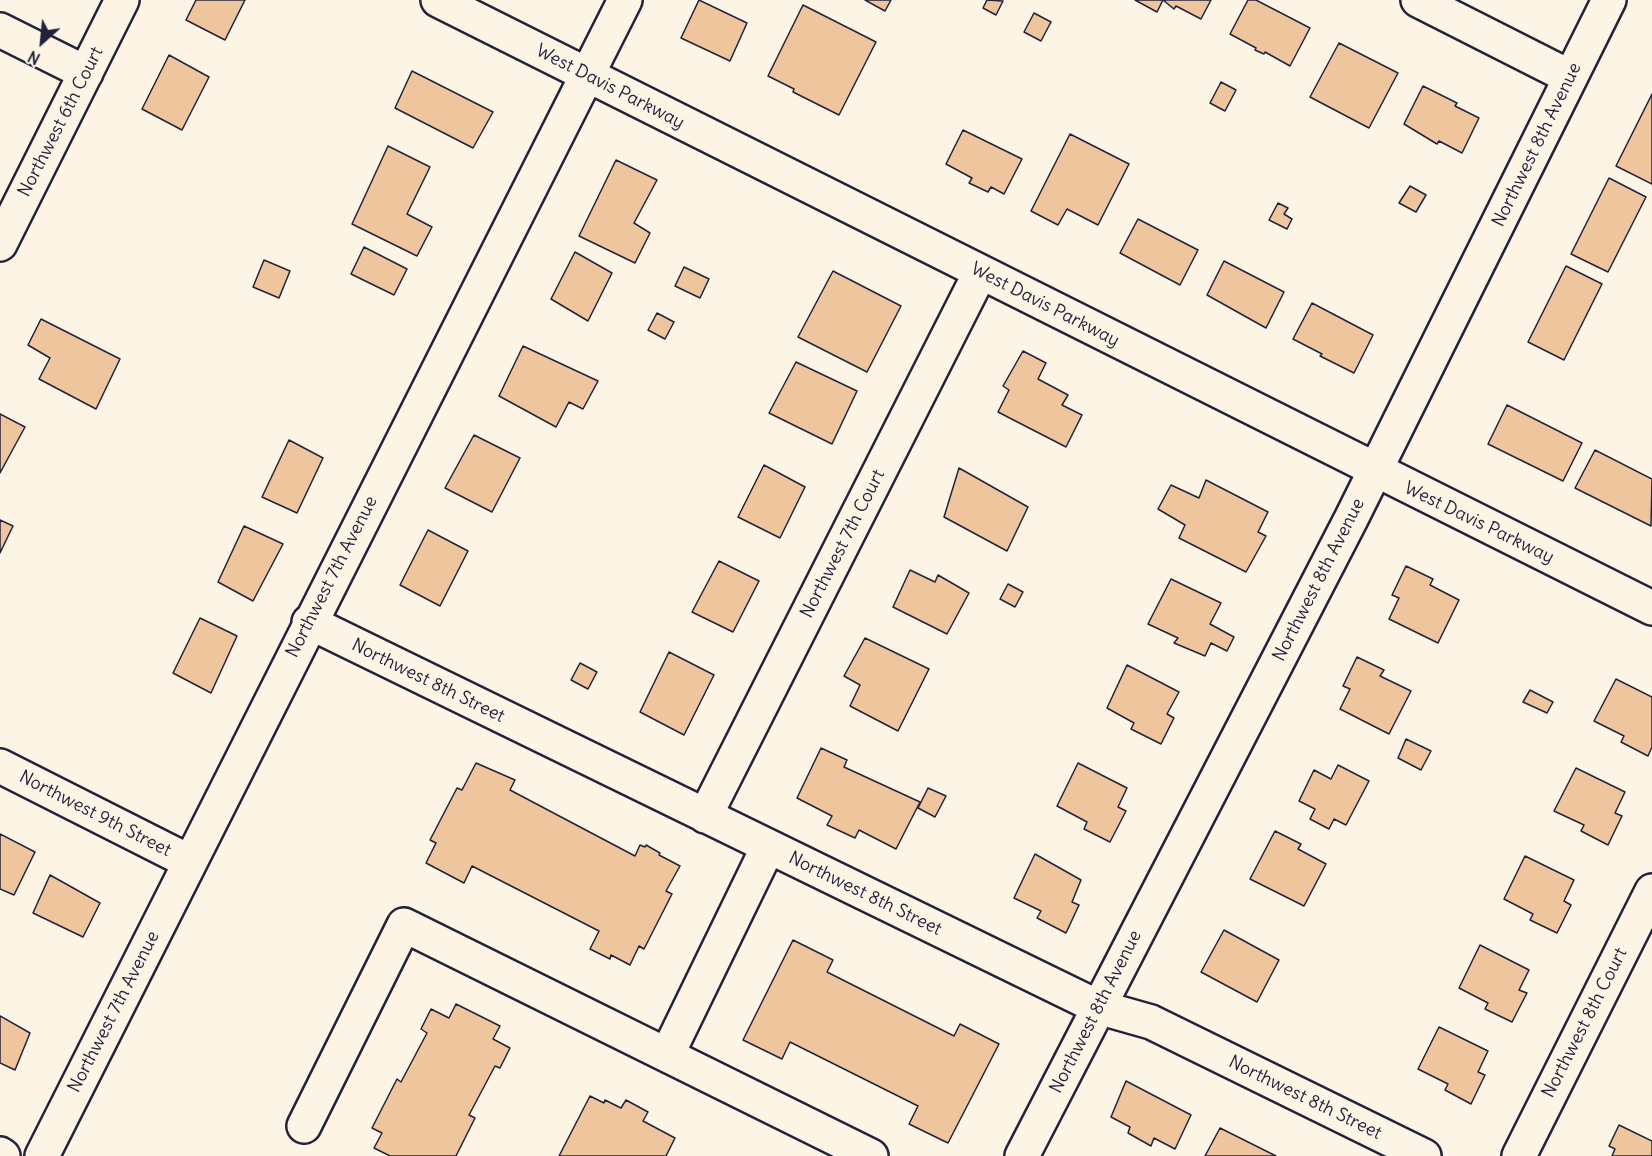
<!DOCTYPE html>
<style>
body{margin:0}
#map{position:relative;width:1652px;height:1156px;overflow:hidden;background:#fcf5e5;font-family:Delius,sans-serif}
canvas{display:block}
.north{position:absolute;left:12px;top:12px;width:60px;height:60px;-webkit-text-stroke:4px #fcf5e5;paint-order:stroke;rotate:207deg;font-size:16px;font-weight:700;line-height:24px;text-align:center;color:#22223b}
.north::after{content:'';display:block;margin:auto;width:21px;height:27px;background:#22223b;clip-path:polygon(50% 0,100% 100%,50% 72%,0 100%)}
</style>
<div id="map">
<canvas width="1652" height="1156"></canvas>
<div class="north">N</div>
</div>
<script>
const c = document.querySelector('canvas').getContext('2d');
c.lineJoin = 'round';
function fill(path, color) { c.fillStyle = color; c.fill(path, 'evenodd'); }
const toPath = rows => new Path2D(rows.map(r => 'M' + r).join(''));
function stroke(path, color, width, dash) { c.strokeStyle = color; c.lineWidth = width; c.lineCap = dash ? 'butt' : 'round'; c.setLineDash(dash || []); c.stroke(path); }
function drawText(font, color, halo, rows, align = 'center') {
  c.font = font + ' Delius,sans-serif'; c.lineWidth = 6; c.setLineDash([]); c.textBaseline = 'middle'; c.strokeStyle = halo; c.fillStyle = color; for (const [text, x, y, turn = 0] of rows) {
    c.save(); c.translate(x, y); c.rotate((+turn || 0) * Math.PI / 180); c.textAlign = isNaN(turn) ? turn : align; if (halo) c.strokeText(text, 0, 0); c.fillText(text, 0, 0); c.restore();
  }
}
const building = toPath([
 [196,0,245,0,225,40,186,20,196,0],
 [699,0,747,23,730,61,681,38,699,0],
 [865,0,891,0,885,11,865,0],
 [987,0,1003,1,996,15,983,8,987,0],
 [1135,0,1211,0,1201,19,1176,6,1174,9,1163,0,1157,12,1135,0],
 [1248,0,1256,0,1310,28,1290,66,1265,52,1264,54,1255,50,1256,48,1230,34,1248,0],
 [803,5,876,42,839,115,793,92,794,89,768,76,803,5],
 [1034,13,1051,22,1041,41,1024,32,1034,13],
 [1339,43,1398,73,1369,128,1310,97,1339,43],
 [169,55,209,77,182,130,142,109,169,55],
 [412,71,493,112,473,148,395,108,412,71],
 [1221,82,1236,90,1225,111,1210,103,1221,82],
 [1423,86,1457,103,1455,106,1479,118,1462,153,1439,141,1437,144,1404,124,1423,86],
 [1652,94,1652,184,1616,166,1652,94],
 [963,130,1022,159,1004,194,991,187,988,192,969,183,972,178,946,164,963,130],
 [1070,134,1129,164,1098,225,1067,209,1058,225,1031,211,1070,134],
 [388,146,430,167,407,214,432,227,417,256,352,224,388,146],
 [616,160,657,180,634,223,650,233,635,263,579,236,616,160],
 [1609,178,1646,197,1608,272,1571,254,1609,178],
 [1410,186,1426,195,1416,212,1399,203,1410,186],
 [1278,203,1288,208,1284,214,1292,219,1287,229,1269,220,1278,203],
 [1138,219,1198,250,1180,285,1120,253,1138,219],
 [364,247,407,269,394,295,351,274,364,247],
 [575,252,612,273,588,321,551,299,575,252],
 [264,260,290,271,279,298,253,287,264,260],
 [1224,261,1284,292,1266,328,1207,295,1224,261],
 [1566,266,1602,284,1564,360,1528,342,1566,266],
 [684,267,709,279,700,298,675,286,684,267],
 [833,271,901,306,867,372,798,337,833,271],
 [1312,303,1373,335,1354,373,1320,356,1322,354,1293,339,1312,303],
 [657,313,674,322,665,339,648,330,657,313],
 [41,319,120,359,96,409,39,379,50,358,28,345,41,319],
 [523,346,598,381,583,409,569,402,556,427,499,396,523,346],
 [1023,351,1046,363,1038,379,1068,395,1062,405,1082,415,1066,447,998,412,1009,390,1003,386,1023,351],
 [796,362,857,391,832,444,769,413,796,362],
 [1507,405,1582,443,1563,481,1488,444,1507,405],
 [0,414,25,427,0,473,0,414],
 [474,435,520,458,492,512,445,488,474,435],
 [289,440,323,458,297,513,262,497,289,440],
 [1595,450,1652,479,1651,526,1575,488,1595,450],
 [764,465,805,487,780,538,738,517,764,465],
 [959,468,1028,507,1007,551,944,517,959,468],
 [1206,480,1268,512,1258,532,1266,536,1246,572,1179,538,1185,525,1158,509,1171,485,1199,498,1206,480],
 [0,520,13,526,0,553,0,520],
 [244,526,283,544,253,601,218,582,244,526],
 [428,530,468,551,440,606,400,585,428,530],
 [719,561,759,581,733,632,692,612,719,561],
 [1406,566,1433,579,1430,585,1459,600,1438,643,1389,619,1399,598,1392,595,1406,566],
 [910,570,935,582,938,575,969,593,947,634,893,607,910,570],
 [1171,579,1221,603,1210,624,1234,637,1227,651,1211,643,1205,656,1174,643,1178,638,1148,624,1171,579],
 [1008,584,1023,592,1015,607,1000,599,1008,584],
 [200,618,237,636,211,693,173,673,200,618],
 [865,638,929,669,898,731,850,706,860,685,844,676,865,638],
 [669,652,714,675,684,735,640,712,669,652],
 [1357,657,1384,670,1380,676,1411,691,1389,734,1340,709,1350,689,1343,686,1357,657],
 [580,663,597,672,588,689,571,680,580,663],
 [1127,665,1179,692,1167,714,1174,718,1161,744,1131,729,1134,723,1107,708,1127,665],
 [1616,679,1652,697,1652,747,1648,756,1621,742,1624,736,1594,721,1616,679],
 [1530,690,1553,702,1547,713,1523,702,1530,690],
 [1406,739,1431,751,1421,770,1398,758,1406,739],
 [821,748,847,760,844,767,920,802,896,849,859,830,855,838,827,825,832,816,797,798,821,748],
 [476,763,515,780,510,790,635,856,640,845,645,847,646,845,660,853,659,855,680,866,666,891,672,894,644,949,639,946,630,965,611,955,610,959,590,949,599,931,472,866,464,883,426,863,436,843,430,840,457,788,462,790,476,763],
 [1078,763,1127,788,1118,807,1126,811,1110,842,1084,829,1087,822,1057,806,1078,763],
 [1338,765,1369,781,1346,825,1334,819,1329,829,1310,819,1315,809,1299,801,1314,770,1331,779,1338,765],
 [1576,768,1625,792,1615,813,1622,816,1608,845,1581,831,1584,825,1554,811,1576,768],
 [928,788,946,796,935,817,918,808,928,788],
 [1275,831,1301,844,1298,849,1326,864,1304,906,1250,879,1275,831],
 [0,834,35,852,14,895,0,889,0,834],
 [1035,854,1081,880,1072,902,1079,905,1066,933,1037,918,1041,911,1014,898,1035,854],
 [1525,856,1574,880,1564,901,1571,905,1557,933,1530,920,1533,914,1504,899,1525,856],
 [50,875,100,903,83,937,33,913,50,875],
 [1224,930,1279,960,1257,1002,1201,972,1224,930],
 [793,940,833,960,827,972,954,1036,960,1024,999,1044,948,1143,909,1124,918,1106,790,1042,782,1059,743,1040,793,940],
 [1480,945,1529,970,1519,990,1527,993,1512,1022,1485,1009,1488,1003,1459,988,1480,945],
 [456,1004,500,1026,493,1039,510,1048,500,1068,495,1066,469,1115,475,1118,456,1156,390,1156,374,1148,382,1133,372,1128,397,1079,401,1082,427,1033,421,1029,431,1009,449,1018,456,1004],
 [0,1016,30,1033,15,1070,0,1063,0,1016],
 [1439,1027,1488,1051,1478,1072,1485,1075,1471,1104,1445,1090,1448,1084,1418,1069,1439,1027],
 [1126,1081,1191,1115,1175,1149,1154,1138,1151,1146,1128,1133,1130,1127,1111,1117,1126,1081],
 [590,1096,604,1103,605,1100,621,1108,626,1100,648,1112,643,1121,675,1138,666,1156,559,1156,590,1096],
 [1619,1125,1652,1141,1652,1156,1612,1156,1615,1149,1609,1146,1619,1125],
 [1220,1128,1276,1156,1205,1156,1220,1128]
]);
fill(building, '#eec59d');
stroke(building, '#22223b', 1.5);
const minor = toPath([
 [438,0,1652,608],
 [1418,0,1570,77],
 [0,30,86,73],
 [0,244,122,0],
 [309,622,1098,1007,1151,1022,1424,1156],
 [0,766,190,862],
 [705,816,980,273],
 [667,1055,768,847],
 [304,1126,404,925,871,1156],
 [0,1154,3,1156],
 [42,1156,625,0],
 [1022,1156,1351,519,1609,0],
 [1519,1156,1652,891]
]);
stroke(minor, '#22223b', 38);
stroke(minor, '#fcf5e5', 33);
drawText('18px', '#22223b', '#fcf5e5', [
 ["West Davis Parkway",610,87,27],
 ["Northwest 6th Court",61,122,-63],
 ["Northwest 8th Avenue",1537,145,-64],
 ["West Davis Parkway",1045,305,27],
 ["West Davis Parkway",1479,523,26],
 ["Northwest 7th Court",843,544,-63],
 ["Northwest 7th Avenue",332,577,-63],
 ["Northwest 8th Avenue",1319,580,-63],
 ["Northwest 8th Street",428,681,26],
 ["Northwest 9th Street",95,814,27],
 ["Northwest 8th Street",865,894,26],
 ["Northwest 7th Avenue",114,1012,-63],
 ["Northwest 8th Avenue",1096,1012,-63],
 ["Northwest 8th Court",1585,1023,-63],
 ["Northwest 8th Street",1305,1098,26]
]);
</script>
